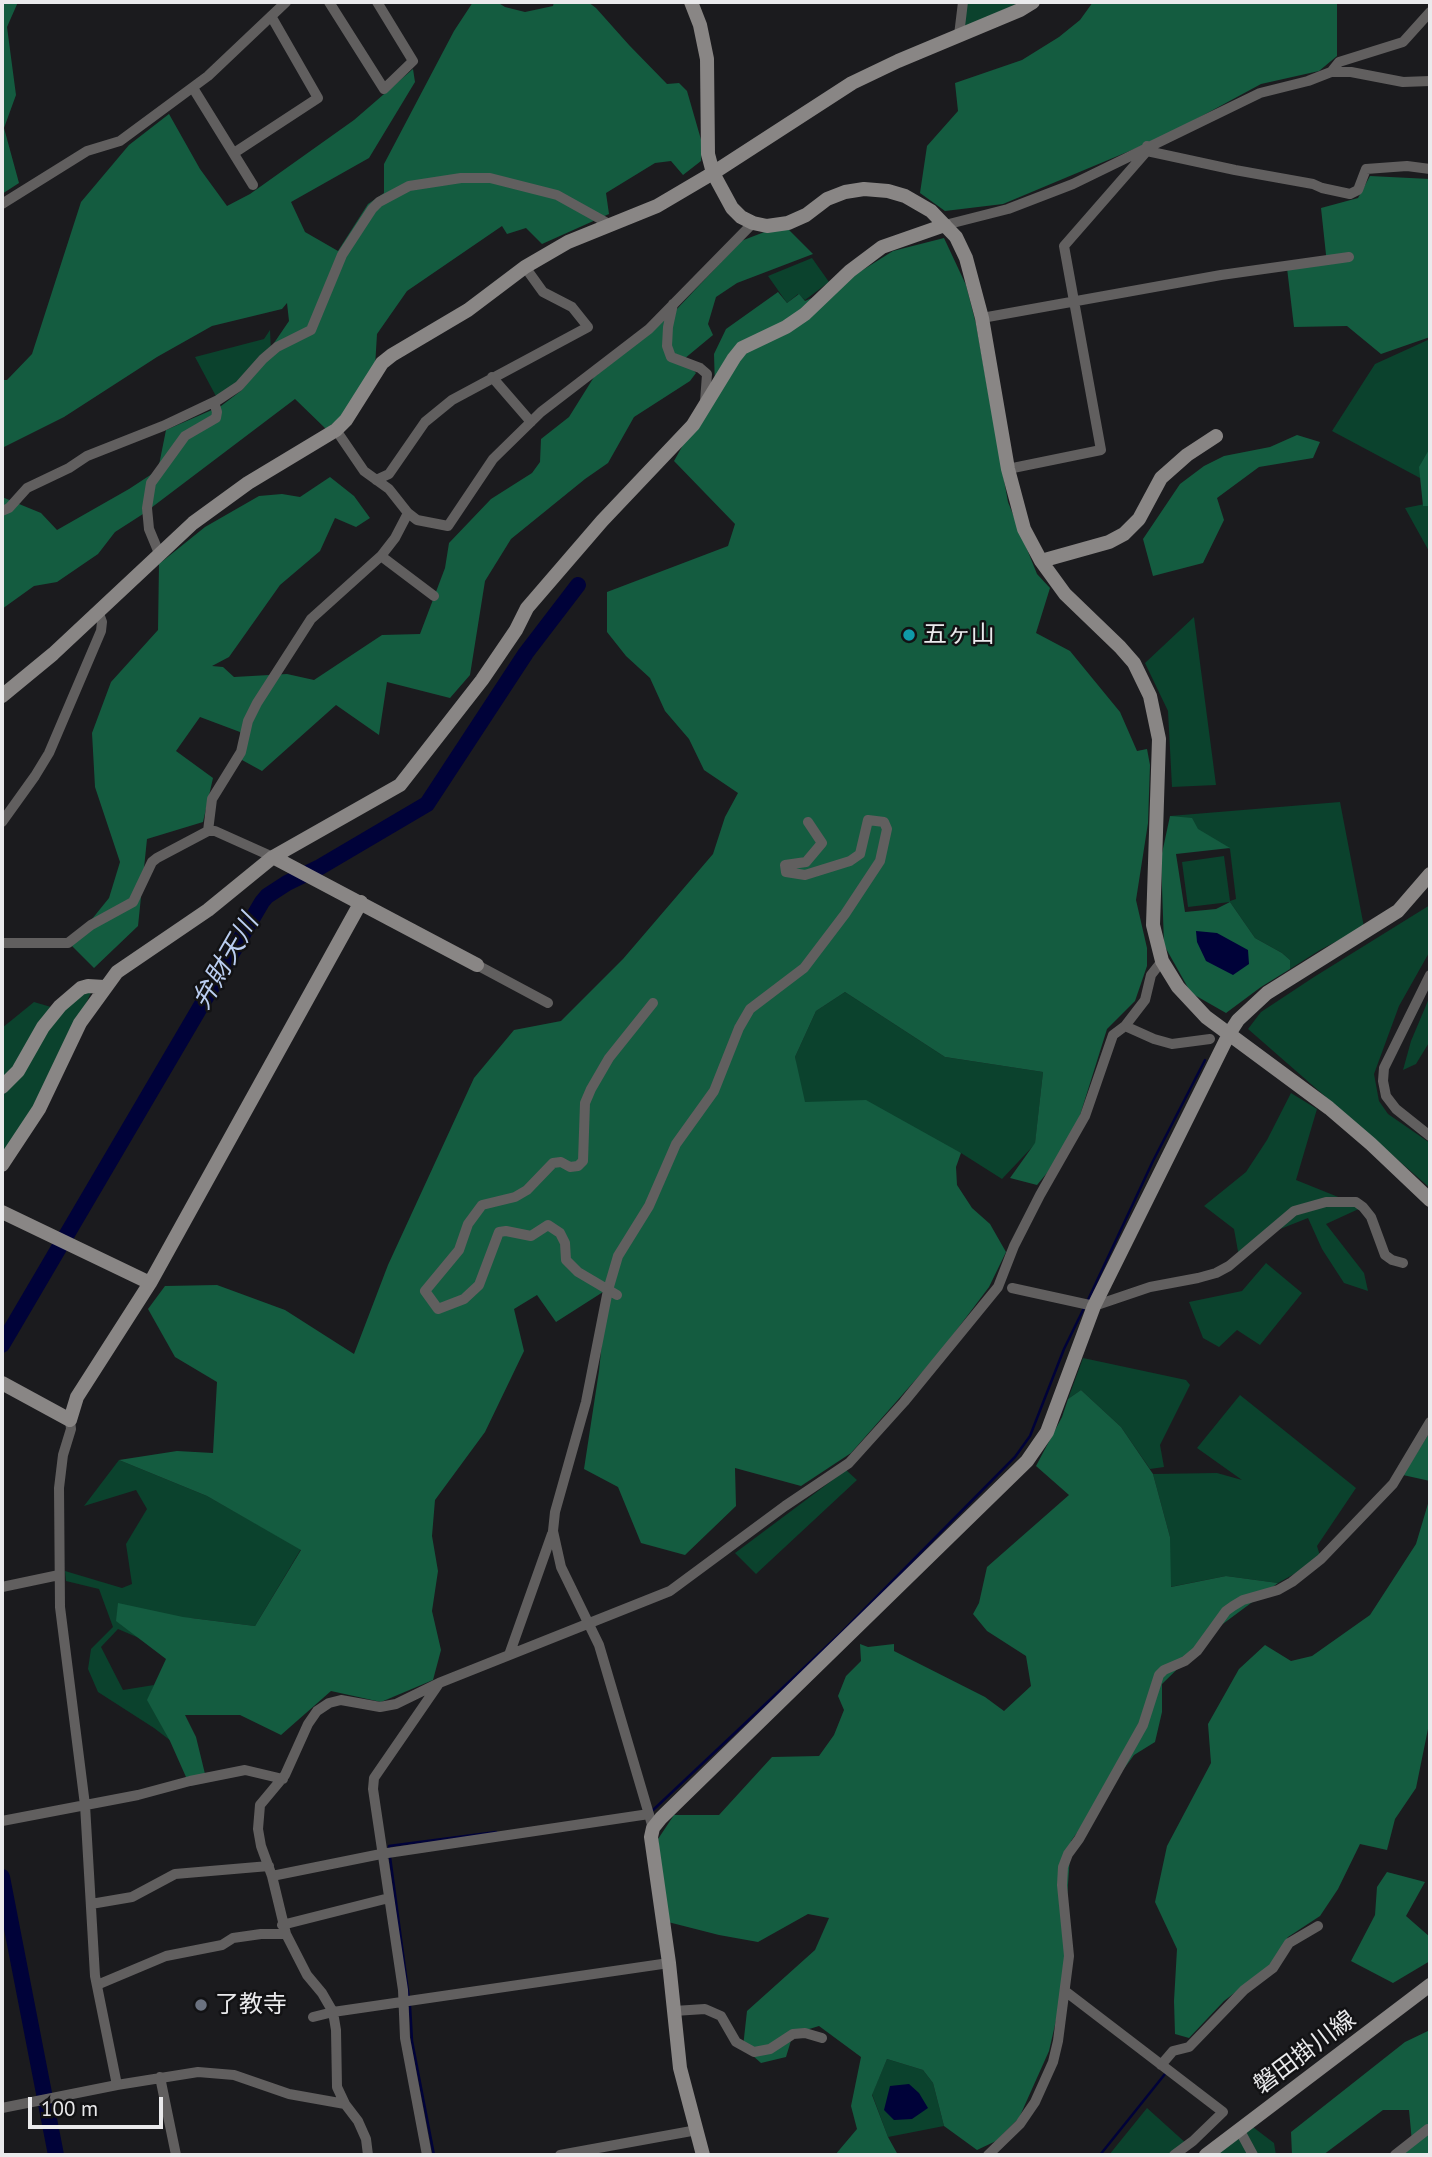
<!DOCTYPE html>
<meta charset="utf-8">
<style>
body{margin:0}
#map{position:relative;width:1432px;height:2157px;overflow:hidden;background:#1b1b1e;font-family:"PT Sans",sans-serif}
canvas{display:block}
.frame{position:absolute;inset:0;border:4px solid #eaeaec;pointer-events:none}
.scale{position:absolute;left:28px;top:2097px;width:135px;height:32px;box-sizing:border-box;border:4px solid #eaeaec;border-top:0;padding-left:9px;font-size:21px;line-height:24px;white-space:nowrap;color:#eaeaec;-webkit-text-stroke:5px #121214;paint-order:stroke}
</style>
<div id="map">
<canvas width="1432" height="2157"></canvas>
<div class="frame"></div>
<div class="scale">100 m</div>
</div>
<script>
const c = document.querySelector('canvas').getContext('2d');
c.lineJoin = 'round';
function fill(path, color) { c.fillStyle = color; c.fill(path, 'evenodd'); }
const toPath = rows => new Path2D(rows.map(r => 'M' + r).join(''));
function stroke(path, color, width, dash) { c.strokeStyle = color; c.lineWidth = width; c.lineCap = dash ? 'butt' : 'round'; c.setLineDash(dash || []); c.stroke(path); }
function drawText(font, color, halo, rows, align = 'center') {
  c.font = font + ' "PT Sans","Noto Sans JP",sans-serif'; c.lineWidth = 5; c.setLineDash([]); c.textBaseline = 'middle'; c.strokeStyle = halo; c.fillStyle = color; for (const [text, x, y, turn = 0] of rows) {
    c.save(); c.translate(x, y); c.rotate((+turn || 0) * Math.PI / 180); c.textAlign = isNaN(turn) ? turn : align; if (halo) c.strokeText(text, 0, 0); c.fillText(text, 0, 0); c.restore();
  }
}
fill(toPath([
 [963,2,1020,2,959,31],
 [812,258,829,282,805,300,798,294,787,303,768,276],
 [270,330,271,352,218,400,195,357,264,339],
 [1430,339,1430,455,1420,478,1332,431,1375,364],
 [1430,503,1430,553,1405,508],
 [1194,617,1216,785,1172,787,1168,711,1145,663],
 [1340,802,1364,927,1320,950,1290,969,1290,960,1282,953,1255,938,1230,902,1188,907,1182,862,1224,856,1230,901,1236,899,1230,849,1170,816],
 [1430,905,1430,951,1399,1006,1374,1074,1379,1101,1388,1114,1430,1143,1430,1188,1248,1029,1261,1012,1314,977],
 [94,986,35,1115,2,1160,2,1028,34,1002,51,1007],
 [845,992,945,1057,1043,1072,1035,1144,1002,1179,961,1153,800,1107,795,1057,816,1011],
 [1430,996,1430,1041,1416,1064,1403,1070,1411,1041],
 [1291,1093,1317,1109,1296,1180,1363,1207,1326,1224,1364,1273,1368,1291,1344,1283,1322,1249,1308,1218,1265,1235,1239,1257,1234,1229,1204,1206,1246,1172,1267,1140],
 [1266,1263,1302,1293,1260,1345,1237,1330,1219,1347,1203,1338,1189,1302,1242,1291],
 [1083,1358,1186,1380,1190,1385,1160,1445,1164,1467,1150,1469,1121,1427,1081,1390,1068,1399],
 [1240,1395,1356,1488,1317,1546,1321,1559,1278,1583,1226,1576,1170,1587,1170,1537,1153,1474,1217,1473,1242,1480,1197,1448],
 [119,1460,207,1496,301,1549,255,1626,191,1618,181,1656,118,1629,101,1647,123,1690,154,1685,148,1700,171,1741,154,1728,98,1692,88,1669,91,1649,113,1627,99,1589,66,1581,65,1571,122,1588,132,1584,126,1544,147,1509,136,1490,84,1506],
 [846,1470,857,1480,756,1574,735,1553],
 [887,2059,923,2070,933,2083,944,2126,888,2137,872,2094],
 [1147,2108,1188,2145,1174,2155,1109,2155],
 [1249,2124,1274,2143,1276,2155,1203,2155]
]), '#0b422d');
fill(toPath([
 [2,2,18,2,7,27,16,95,4,128,19,183,2,194],
 [473,2,497,2,505,7,525,12,553,6,554,2,588,2,596,8,629,45,667,84,679,83,687,91,702,143,701,161,683,175,671,161,655,163,606,193,609,214,542,244,526,228,507,234,502,226,407,291,377,334,375,367,346,413,326,429,295,399,143,514,115,532,98,554,57,582,34,586,2,609,2,497,41,513,57,530,129,489,158,470,166,430,221,406,242,390,289,321,287,303,282,309,212,326,157,357,64,417,2,448,2,380,7,380,32,354,81,202,129,145,169,114,200,169,227,206,250,194,354,120,413,69,415,82,369,158,291,202,305,232,338,251,368,204,384,193,384,164,454,31],
 [1093,2,1337,2,1337,56,1319,71,1261,84,1163,137,1003,204,945,211,920,193,927,146,958,111,955,83,1022,60,1059,37,1080,20],
 [1370,176,1430,179,1430,337,1381,354,1347,326,1294,327,1287,268,1327,264,1321,208,1358,198],
 [788,229,813,254,737,283,716,297,708,324,713,335,684,359,696,373,690,381,634,417,608,463,585,479,511,539,485,581,470,675,450,698,387,682,379,735,336,705,262,771,242,760,240,732,200,717,176,751,213,778,203,822,147,839,138,926,94,968,71,945,109,898,120,862,95,787,92,733,111,682,158,630,159,564,205,527,259,496,282,494,300,497,330,477,354,496,370,518,356,527,335,518,320,551,280,585,229,657,212,666,223,667,234,677,287,674,314,680,382,635,420,634,445,568,449,543,491,499,532,473,540,462,541,439,569,417,594,377,676,310,741,241,767,231],
 [944,238,966,285,976,324,1008,502,1037,574,1050,588,1036,633,1070,651,1120,712,1137,751,1147,749,1150,765,1148,823,1136,900,1147,948,1147,966,1135,1001,1107,1029,1071,1144,1037,1185,1010,1178,1035,1143,1043,1072,945,1057,845,992,816,1011,795,1057,805,1102,866,1100,961,1153,956,1167,957,1185,972,1208,990,1224,1006,1252,989,1287,940,1352,851,1453,801,1486,735,1468,736,1506,685,1555,641,1543,618,1487,584,1469,599,1371,607,1293,603,1292,556,1322,537,1295,514,1309,524,1351,485,1432,435,1500,432,1536,438,1571,432,1611,441,1650,433,1680,381,1702,331,1691,281,1735,240,1715,185,1715,196,1737,206,1778,186,1777,170,1741,147,1700,166,1659,116,1621,118,1603,183,1617,255,1626,301,1550,207,1496,119,1460,177,1451,213,1453,217,1382,175,1357,148,1309,165,1286,217,1285,285,1310,354,1354,388,1265,474,1078,514,1030,561,1021,623,959,713,854,725,817,738,793,704,770,689,739,665,711,650,678,626,656,607,632,607,592,728,546,735,524,674,461,715,388,714,354,726,329,778,292,787,303,799,294,805,301,834,288,893,251],
 [1297,435,1320,442,1313,458,1259,467,1217,498,1224,520,1203,563,1153,576,1143,539,1180,484,1204,466,1224,456,1270,447],
 [1430,448,1430,506,1423,506,1419,467],
 [1170,816,1192,818,1198,829,1230,848,1176,854,1185,912,1216,909,1230,902,1255,938,1282,953,1290,960,1290,969,1261,987,1226,1013,1191,993,1164,945,1161,858],
 [1081,1390,1121,1427,1153,1474,1170,1537,1171,1587,1226,1576,1278,1583,1212,1632,1203,1644,1162,1684,1162,1712,1155,1742,1134,1755,1071,1841,1066,1913,1066,1977,1049,2051,1019,2118,996,2141,977,2150,944,2126,933,2083,923,2070,887,2059,872,2095,888,2137,898,2155,835,2155,857,2129,851,2106,861,2057,819,2026,793,2034,786,2057,761,2063,743,2047,747,2011,815,1950,829,1918,808,1914,758,1942,719,1935,668,1922,658,1839,674,1815,719,1815,772,1757,819,1756,834,1735,844,1710,838,1696,846,1676,861,1661,860,1644,868,1647,894,1644,894,1651,985,1697,1004,1711,1031,1686,1026,1656,987,1631,973,1614,979,1603,987,1567,1069,1495,1036,1466,1062,1417,1068,1399],
 [1430,1432,1430,1481,1403,1475],
 [1430,1497,1430,1719,1416,1788,1395,1819,1387,1850,1360,1844,1338,1889,1320,1916,1288,1937,1269,1966,1224,2001,1189,2038,1175,2034,1174,2001,1177,1949,1155,1902,1167,1846,1211,1763,1208,1724,1239,1669,1265,1645,1291,1661,1312,1656,1370,1615,1416,1544],
 [1387,1872,1425,1882,1406,1916,1430,1937,1430,1961,1393,1983,1351,1961,1375,1915,1377,1887],
 [1430,2030,1430,2155,1391,2155,1412,2142,1409,2110,1383,2110,1323,2155,1292,2155,1291,2132,1405,2042]
]), '#145c40');
fill(toPath([
 [1196,931,1217,933,1248,950,1249,964,1233,975,1206,961,1197,942],
 [909,2084,919,2093,928,2108,912,2119,894,2120,884,2110,890,2086]
]), '#000239');
stroke(toPath([
 [1087,1302,1153,1161,1205,1060],
 [652,1811,842,1632,1015,1457,1030,1436,1064,1349,1084,1308],
 [389,1850,389,1846,496,1832],
 [390,1857,409,1999],
 [410,2006,412,2041,434,2155],
 [1100,2155,1165,2074]
]), '#000239', 2.5);
stroke(toPath([
 [2,1345,262,902,267,896,287,883,320,867,427,804,526,653,578,585],
 [2,1877,56,2155]
]), '#000239', 16);
stroke(toPath([
 [329,2,384,89,413,61,377,2],
 [959,35,963,2],
 [1331,72,1339,62,1403,42,1430,12],
 [193,88,253,185],
 [1147,151,1235,170,1313,184,1322,188,1350,194,1358,190,1366,169,1407,166,1430,169],
 [234,153,318,98,271,16],
 [2,204,87,151,120,141,208,76,286,2],
 [945,225,1008,209,1073,184,1260,93,1308,81,1331,72,1351,72,1403,82,1430,81],
 [673,304,668,327,667,346,671,357,700,368,707,374,705,402],
 [982,318,1221,275,1349,257],
 [492,377,531,422],
 [336,430,364,471,389,489,408,513,417,520,448,526,493,459,541,412,649,329,753,223],
 [1008,469,1101,450,1064,246,1147,151,1147,146],
 [376,480,389,474,425,422,452,400,588,327,572,307,543,292,525,267],
 [2,511,9,508,27,488,69,468,87,456,163,426,218,400,239,386,263,359,277,347,311,330,342,255,372,209,379,202,409,186,461,178,490,178,557,195,611,225],
 [159,553,149,529,147,508,151,483,185,436,216,418,217,412,214,402],
 [381,556,434,596],
 [2,822,35,776,49,753,101,631,102,622,98,611],
 [208,831,212,799,241,752,248,721,257,703,311,619,381,556,395,538,408,513],
 [2,943,68,943,91,925,133,902,152,862,157,858,208,831,215,831,273,857],
 [477,965,548,1003],
 [1430,975,1384,1068,1383,1081,1386,1096,1396,1109,1430,1136],
 [1125,1026,1145,1000,1151,975,1162,961],
 [1012,1288,1094,1306,1150,1287,1198,1278,1216,1273,1229,1266,1294,1211,1326,1202,1356,1202,1363,1207,1371,1217,1385,1255,1392,1260,1403,1263],
 [617,1295,578,1272,566,1260,565,1243,560,1233,548,1225,531,1236,506,1231,499,1232,479,1285,464,1299,438,1309,425,1291,459,1250,468,1224,482,1205,515,1197,527,1190,553,1163,561,1162,570,1167,578,1166,583,1161,585,1103,591,1089,609,1058,653,1003],
 [70,1420,71,1429,63,1455,59,1488,60,1607,85,1805,95,1976,117,2085],
 [2,1587,59,1575],
 [509,1655,552,1534],
 [2,1821,138,1795,190,1781,245,1770,283,1779],
 [653,1828,599,1645,561,1567,553,1531,555,1512,586,1402,608,1290,618,1256,649,1206,676,1144,714,1091,739,1028,750,1009,804,968,845,914,880,861,887,829,884,822,868,820,860,854,850,861,805,875,786,872,785,865,806,862,822,843,808,822],
 [272,1876,381,1854,649,1814],
 [91,1904,132,1897,175,1874,269,1866],
 [282,1925,389,1898],
 [97,1985,166,1956,222,1945,233,1938,261,1934,286,1934],
 [1065,1991,1223,2112,1193,2141,1174,2155],
 [674,2011,705,2009,721,2016,736,2042,754,2052,770,2049,793,2034,805,2033,822,2038],
 [313,2017,333,2012,669,1963],
 [1161,2065,1173,2051,1189,2047,1244,1990,1273,1968,1289,1943,1318,1926],
 [160,2077,176,2155],
 [2,2108,117,2085,198,2072,234,2075,289,2094,345,2104],
 [1240,2131,1253,2155],
 [368,2155,366,2139,358,2121,345,2104,337,2087,336,2030,333,2012,322,1993,307,1975,286,1934,272,1876,261,1846,258,1829,260,1805,285,1775,308,1724,317,1711,329,1703,341,1700,380,1707,396,1704,439,1683,670,1591,785,1506,849,1463,904,1402,998,1287,1014,1246,1040,1195,1085,1116,1113,1035,1125,1026,1154,1039,1172,1044,1210,1039],
 [427,2155,405,2038,403,1990,373,1789,374,1778,438,1685],
 [560,2155,697,2130],
 [988,2155,1020,2124,1035,2102,1053,2062,1058,2041,1069,1956,1062,1885,1063,1867,1068,1854,1079,1839,1143,1725,1159,1675,1164,1670,1185,1661,1197,1651,1226,1611,1233,1606,1243,1600,1278,1590,1292,1582,1321,1559,1393,1484,1430,1422],
 [1395,2155,1428,2129]
]), '#615f5f', 10);
stroke(toPath([
 [691,2,700,25,707,59,708,154,713,173,732,208,741,217,753,223,767,226,788,223,806,215,827,199,845,192,864,189,888,191,905,196,931,211,956,237,966,258,982,318,1008,469,1024,529,1041,561,1065,594,1120,647,1134,663,1150,696,1159,739,1153,925,1162,961,1178,987,1206,1017,1329,1108,1371,1144,1430,1200],
 [1041,561,1109,542,1124,534,1139,519,1161,478,1187,455,1216,436],
 [2,696,53,654,193,523,248,483,336,430,346,420,382,363,392,355,468,310,525,267,568,242,657,206,713,173,852,83,898,61,1020,10,1033,2],
 [273,857,477,965],
 [2,1087,18,1071,43,1027,60,1006,81,988,88,986,104,987],
 [2,1165,39,1109,80,1023,117,972,208,910,273,857,400,785,482,680,516,630,527,608,602,521,693,425,734,358,742,348,786,327,805,314,850,271,882,247,945,225],
 [2,1212,150,1283],
 [2,1383,70,1420,77,1397,150,1283,361,902],
 [703,2155,680,2068,669,1963,651,1837,653,1828,661,1818,1027,1461,1047,1432,1094,1306,1229,1034,1238,1020,1267,993,1398,911,1430,874],
 [1206,2155,1430,1985]
]), '#898685', 14);
for (const [x, y, r, color] of [
 [909,635,7,"#0f9aa8"],
 [201,2005,7,"#6b7280"]
]) { const dot = new Path2D(); dot.arc(x, y, r, 0, 2 * Math.PI); c.fillStyle = color; c.fill(dot); stroke(dot, '#121214', 2.5); }
drawText('24px', '#eaeaec', '#121214', [
 ["五ヶ山",923,635],
 ["了教寺",215,2005]
], 'left');
drawText('24px', '#eaeaec', '#121214', [
 ["磐田掛川線",1305,2053,-37]
]);
drawText('italic 26px', '#bbcef1', '#121214', [
 ["弁財天川",226,962,-60]
]);
</script>
